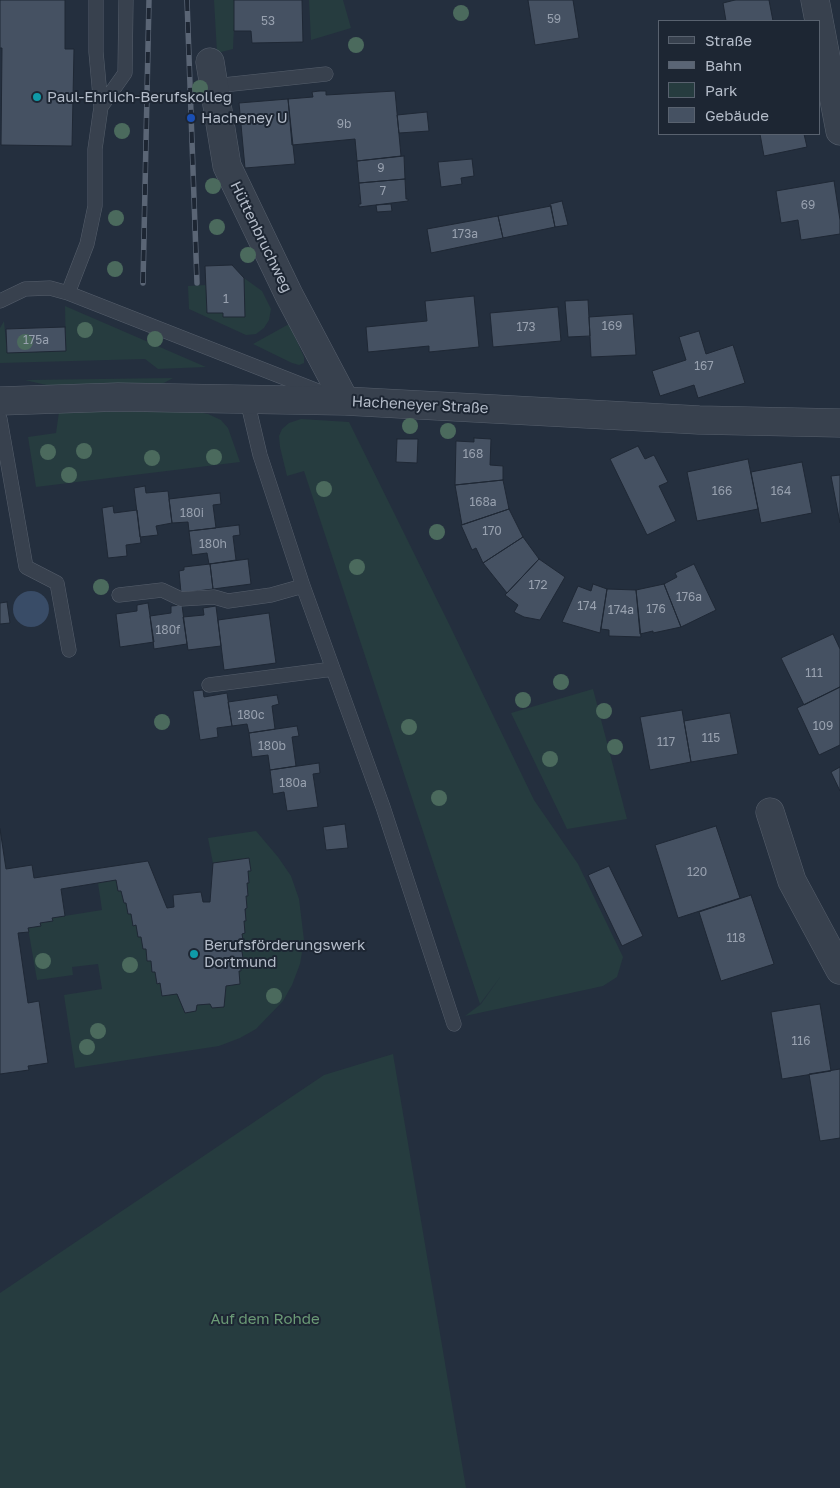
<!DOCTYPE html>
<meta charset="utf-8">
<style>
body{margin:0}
#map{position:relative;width:840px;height:1488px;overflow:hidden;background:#242f3e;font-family:"Golos Text",sans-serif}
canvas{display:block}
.legend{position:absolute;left:658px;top:20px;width:162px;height:115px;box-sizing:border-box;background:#1d2633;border:1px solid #59626f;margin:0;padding:6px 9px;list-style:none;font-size:15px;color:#b4bcc9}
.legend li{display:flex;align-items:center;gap:10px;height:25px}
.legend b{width:25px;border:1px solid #59626f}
</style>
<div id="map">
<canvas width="840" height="1488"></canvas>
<ul class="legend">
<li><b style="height:6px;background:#38414e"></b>Straße</li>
<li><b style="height:6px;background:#5a6575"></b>Bahn</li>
<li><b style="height:14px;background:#263c3f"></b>Park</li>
<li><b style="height:14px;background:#455162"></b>Gebäude</li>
</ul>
</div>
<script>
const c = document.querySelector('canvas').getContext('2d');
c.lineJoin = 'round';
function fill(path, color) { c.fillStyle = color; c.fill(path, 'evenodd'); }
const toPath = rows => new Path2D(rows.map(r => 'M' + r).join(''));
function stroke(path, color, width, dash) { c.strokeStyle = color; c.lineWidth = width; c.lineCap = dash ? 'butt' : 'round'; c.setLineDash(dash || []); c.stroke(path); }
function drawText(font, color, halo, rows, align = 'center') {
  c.font = font + ' "Golos Text",sans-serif'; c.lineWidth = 4; c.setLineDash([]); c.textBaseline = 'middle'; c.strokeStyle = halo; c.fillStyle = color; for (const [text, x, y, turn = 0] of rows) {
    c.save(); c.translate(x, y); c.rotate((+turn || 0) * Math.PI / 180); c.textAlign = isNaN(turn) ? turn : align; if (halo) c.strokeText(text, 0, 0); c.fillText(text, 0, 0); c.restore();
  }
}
fill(toPath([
 [214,0,235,0,233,49,217,53],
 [309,0,343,0,351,28,311,40],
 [244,278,262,291,271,309,269,320,264,328,256,334,246,335,189,309,188,286,206,285,207,313,223,313,223,317,245,317],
 [65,306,206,367,158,369,145,359,0,363,0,328,4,321,7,353,66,351],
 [289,324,304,357,304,363,299,365,292,363,253,344],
 [173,378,160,385,46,385,25,380],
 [194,411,208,414,221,420,228,428,240,462,36,487,28,437,56,433,59,412],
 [301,419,349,422,450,626,534,800,578,864,623,957,617,977,603,986,465,1016,481,1004,501,976,480,1004,304,471,287,476,280,447,279,436,282,429,289,423],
 [593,689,627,819,567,829,511,713],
 [256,831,278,857,291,876,299,899,304,940,300,964,292,985,283,1001,256,1029,240,1038,219,1046,75,1068,64,995,102,989,98,964,72,967,73,975,37,980,28,928,41,926,40,923,52,921,52,918,102,910,98,883,116,880,118,891,121,891,124,902,126,903,128,914,131,914,133,926,136,925,138,937,141,937,143,949,146,949,151,961,152,972,155,972,157,984,160,983,162,995,177,994,185,1013,196,1011,197,1005,210,1004,213,1008,224,1007,226,986,239,971,241,971,240,959,243,958,241,946,244,946,242,934,245,933,244,921,246,921,246,896,248,896,247,883,249,883,248,871,251,871,213,863,208,838],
 [393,1054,466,1488,0,1488,0,1293,324,1075]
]), '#263c3f');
fill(toPath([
 '13 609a18 18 0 1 1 36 0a18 18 0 1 1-36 0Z'
]), '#394c67');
const building = toPath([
 [0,0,65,0,65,49,74,49,72,146,1,145,2,48,0,48,0,0],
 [234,0,302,0,303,42,252,43,251,31,234,31,234,0],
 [528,0,573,0,579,38,535,45,528,0],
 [735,0,769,0,773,21,726,21,723,3,735,0],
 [319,91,326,91,326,95,395,91,401,156,357,161,355,139,292,145,288,99,313,97,312,92,319,91],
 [288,99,295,164,245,168,239,103,288,99],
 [427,112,429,131,399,133,397,115,427,112],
 [760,134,804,134,807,147,764,156,760,134],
 [404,156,405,179,359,183,357,161,404,156],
 [472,159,474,176,461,178,462,184,441,187,438,162,472,159],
 [405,179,406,199,408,199,408,201,359,207,359,204,361,204,359,183,405,179],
 [834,181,840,220,840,234,801,240,798,220,781,223,776,191,834,181],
 [562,201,568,225,555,227,550,204,562,201],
 [391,204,392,211,377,212,376,205,391,204],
 [551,206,555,227,503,238,498,216,551,206],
 [498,216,503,238,431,253,427,229,498,216],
 [232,265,244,278,245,317,223,317,223,313,207,313,205,266,232,265],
 [474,296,479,347,429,352,429,346,368,352,366,327,427,321,425,301,474,296],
 [588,300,590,336,568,337,565,301,588,300],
 [558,307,561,341,493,347,490,313,558,307],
 [633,314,636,355,591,357,589,317,633,314],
 [65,327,66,351,7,353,6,329,65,327],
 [699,331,706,354,733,345,745,383,698,398,694,385,660,396,652,371,686,360,679,337,699,331],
 [474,438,491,439,490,465,503,466,503,480,455,485,456,441,474,442,474,438],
 [397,439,418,439,417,463,396,462,397,439],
 [638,446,645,459,654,455,668,482,659,486,676,521,647,535,610,459,638,446],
 [748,459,758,509,697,521,687,472,748,459],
 [802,462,812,513,761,523,751,472,802,462],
 [840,475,840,523,831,476,840,475],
 [503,480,509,509,462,525,455,485,503,480],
 [145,486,146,493,168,491,172,523,156,526,158,535,140,537,134,488,145,486],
 [220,493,221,504,213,505,216,528,189,531,188,522,172,523,169,499,220,493],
 [113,506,114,513,137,510,141,543,126,545,127,556,108,558,102,508,113,506],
 [509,509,523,537,483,563,476,548,472,550,461,525,509,509],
 [239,525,240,535,233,536,236,560,209,564,207,553,192,555,189,531,239,525],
 [523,537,539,559,507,593,483,563,523,537],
 [248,559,251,584,213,589,210,564,248,559],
 [539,559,565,577,540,620,524,617,514,612,518,605,505,595,539,559],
 [210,564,213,589,181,593,179,571,184,570,184,567,210,564],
 [694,564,716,610,681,627,664,584,677,577,675,573,694,564],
 [593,584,607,589,600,633,562,622,578,586,591,591,593,584],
 [664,584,681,627,653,633,653,631,640,634,636,590,664,584],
 [607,589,636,590,641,637,609,636,609,630,601,629,607,589],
 [7,602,10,623,0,624,0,603,7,602],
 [148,603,154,642,120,647,116,614,137,611,137,605,148,603],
 [182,605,187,644,154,649,150,616,171,613,171,606,182,605],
 [216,606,221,646,188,650,183,617,204,615,203,608,216,606],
 [269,613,276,663,224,670,218,620,269,613],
 [833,634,840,649,840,687,804,705,781,658,833,634],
 [840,687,840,745,819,755,797,708,840,687],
 [203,690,204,697,227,693,232,726,217,728,218,737,200,740,193,691,203,690],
 [277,695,279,704,272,706,275,729,249,733,247,724,232,726,228,702,277,695],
 [682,710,691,762,650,770,640,717,682,710],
 [730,713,738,754,691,762,684,721,730,713],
 [297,726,299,736,292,737,296,766,270,770,268,755,252,757,249,733,297,726],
 [319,763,320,773,313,774,318,807,287,811,284,792,273,794,270,770,319,763],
 [840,767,840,791,831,772,840,767],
 [345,824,348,848,326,850,323,827,345,824],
 [716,826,740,898,678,918,655,845,716,826],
 [0,829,6,869,32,865,34,878,148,861,167,908,174,907,173,895,201,892,203,902,210,902,213,863,249,858,251,871,248,871,249,883,247,883,248,896,246,896,247,908,245,909,246,921,244,921,245,933,242,934,244,946,241,946,243,958,240,959,241,971,239,971,240,984,226,986,224,1007,212,1008,210,1004,197,1005,196,1011,185,1013,177,994,162,996,160,983,157,984,155,972,152,972,151,961,147,961,146,949,143,949,141,937,138,937,136,925,133,926,131,914,128,914,126,903,124,903,121,891,118,891,116,880,61,889,65,916,52,918,53,921,40,923,41,926,28,928,29,932,18,933,28,1003,39,1001,48,1063,28,1066,29,1070,0,1074,0,829],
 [609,866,643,936,622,946,588,875,609,866],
 [751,895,774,964,721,981,699,912,751,895],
 [820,1004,831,1071,782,1079,771,1012,820,1004],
 [840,1069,840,1138,820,1141,809,1074,840,1069]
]);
fill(building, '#455162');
stroke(building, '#1f2835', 1);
const lane = toPath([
 [96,0,96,52,101,107],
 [214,86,326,74],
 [68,293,87,244,95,206,95,149,101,107,125,73,126,0],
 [0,301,25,289,50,288,68,293,323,393],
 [247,400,260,455,303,586,383,807,454,1024],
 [0,419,26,567,57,583,69,650],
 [119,595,162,590,181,599,214,597,228,601,271,595,303,586],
 [209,685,333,669]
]);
const street = toPath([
 [815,0,840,131],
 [210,62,227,166,289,295,345,401],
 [0,401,118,397,345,401,699,420,840,423],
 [770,812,792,881,840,970]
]);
stroke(lane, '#565f6c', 15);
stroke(street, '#565f6c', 29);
stroke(lane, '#38414e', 14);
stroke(street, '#38414e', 28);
const rail = toPath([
 [187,0,197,283],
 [143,283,149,0]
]);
stroke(rail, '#5a6575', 5.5);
stroke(rail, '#1d2633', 4, [11]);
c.fillStyle = '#4b6a5d';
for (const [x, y] of [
 [461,13],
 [356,45],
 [200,88],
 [122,131],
 [213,186],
 [116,218],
 [217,227],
 [248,255],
 [115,269],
 [85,330],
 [155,339],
 [25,342],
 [410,426],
 [448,431],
 [84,451],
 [48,452],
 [214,457],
 [152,458],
 [69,475],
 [324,489],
 [437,532],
 [357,567],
 [101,587],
 [561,682],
 [523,700],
 [604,711],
 [162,722],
 [409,727],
 [615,747],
 [550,759],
 [439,798],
 [43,961],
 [130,965],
 [274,996],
 [98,1031],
 [87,1047]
]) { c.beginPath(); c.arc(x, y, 8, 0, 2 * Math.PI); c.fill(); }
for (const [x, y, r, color] of [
 [37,97,5,"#0f9aa8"],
 [191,118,5,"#1a4fb4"],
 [194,954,5,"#0f9aa8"]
]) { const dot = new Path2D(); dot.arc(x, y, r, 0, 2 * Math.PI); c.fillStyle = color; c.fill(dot); stroke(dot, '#1d2633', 2); }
drawText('12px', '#98a1af', null, [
 ["59",554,19],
 ["53",268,21],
 ["9b",344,124],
 ["9",381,168],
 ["7",383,191],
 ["69",808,205],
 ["173a",465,234],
 ["1",226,299],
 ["169",612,326],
 ["173",526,327],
 ["175a",36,340],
 ["167",704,366],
 ["168",473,454],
 ["166",722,491],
 ["164",781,491],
 ["168a",483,502],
 ["180i",192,513],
 ["170",492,531],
 ["180h",213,544],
 ["172",538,585],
 ["176a",689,597],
 ["174",587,606],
 ["176",656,609],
 ["174a",621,610],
 ["180f",168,630],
 ["111",814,673],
 ["180c",251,715],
 ["109",823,726],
 ["115",711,738],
 ["117",666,742],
 ["180b",272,746],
 ["180a",293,783],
 ["120",697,872],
 ["118",736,938],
 ["116",801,1041]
]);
drawText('15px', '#b4bcc9', '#1d2633', [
 ["Paul-Ehrlich-Berufskolleg",47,97],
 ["Hacheney U",201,118],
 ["Berufsförderungswerk",204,945],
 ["Dortmund",204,962]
], 'left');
drawText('15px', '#b4bcc9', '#1d2633', [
 ["Hüttenbruchweg",261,237,64],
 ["Hacheneyer Straße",420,405,3]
]);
drawText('15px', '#6b9a76', '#1d2633', [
 ["Auf dem Rohde",265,1319]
]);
</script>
